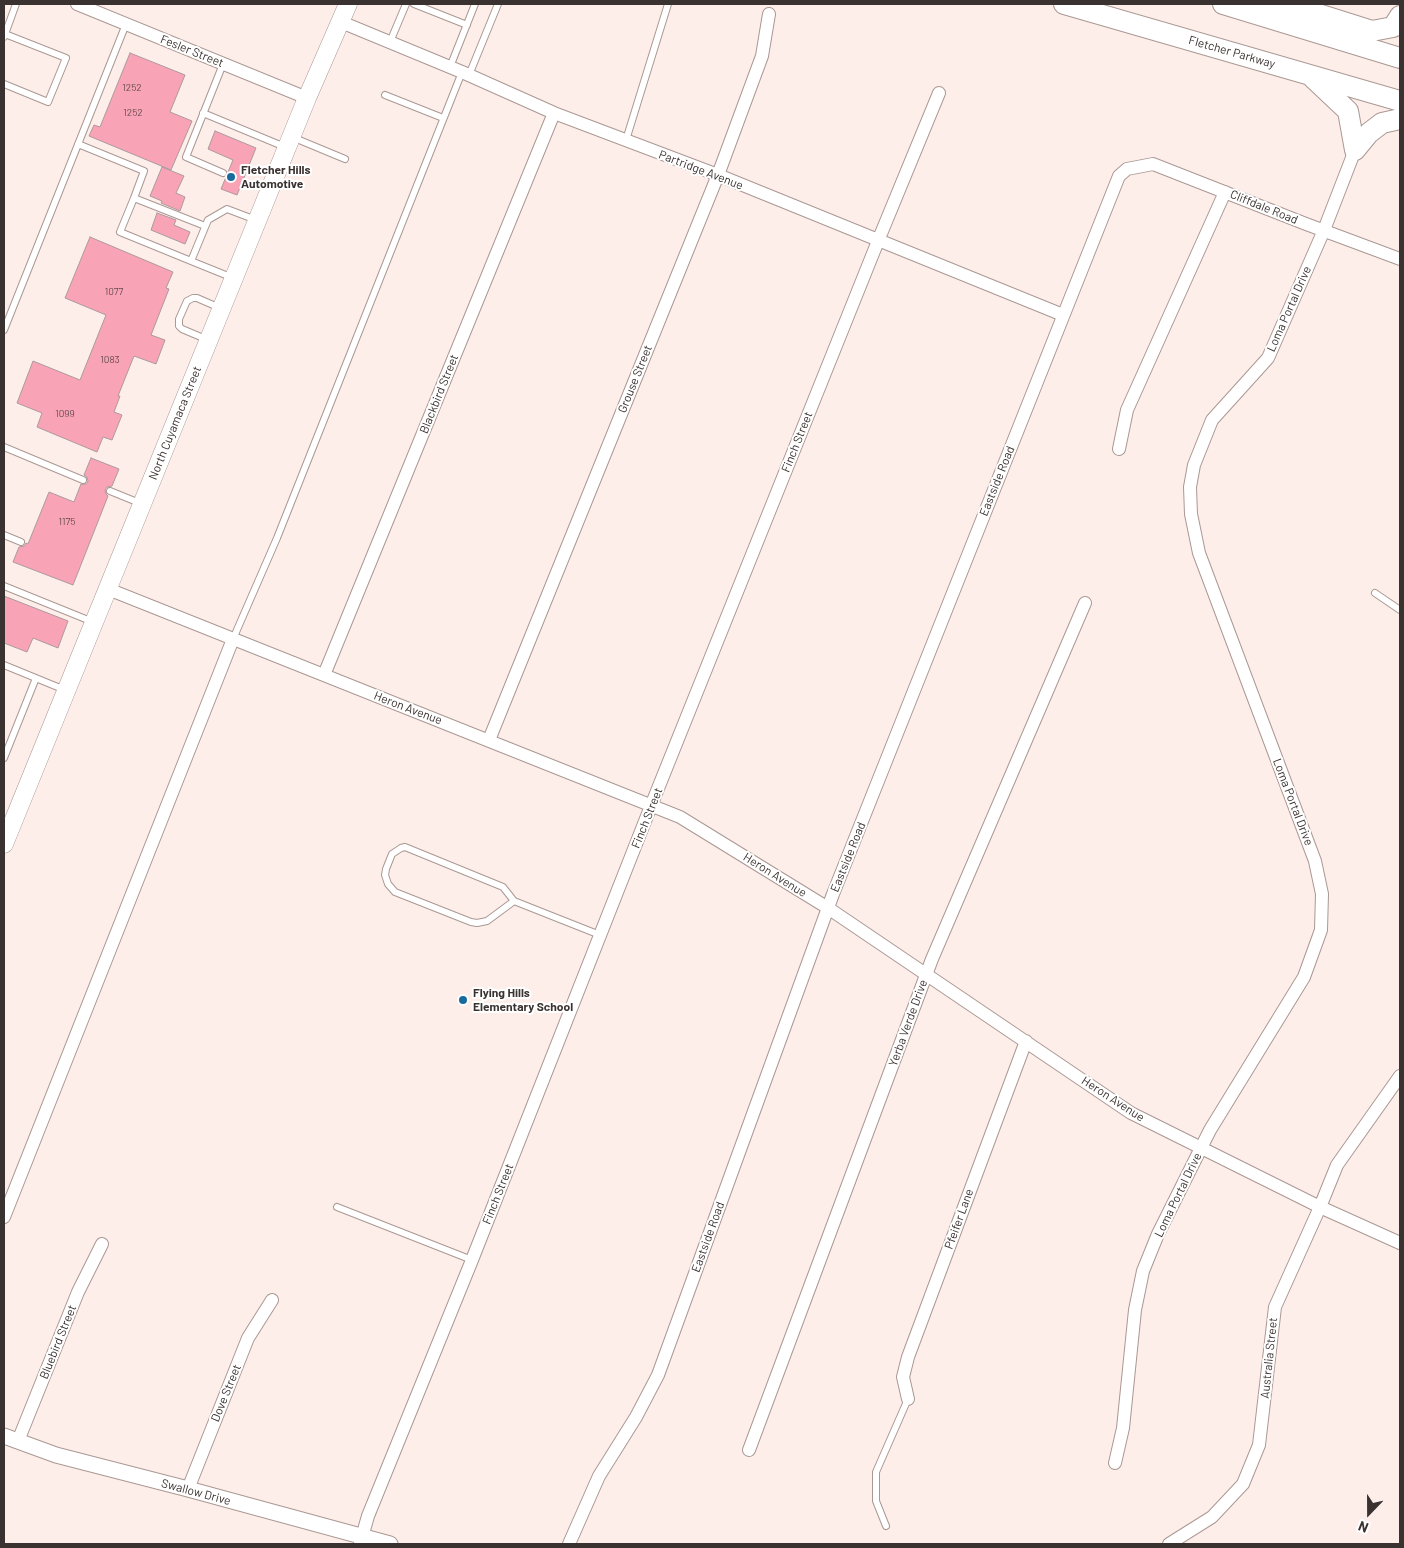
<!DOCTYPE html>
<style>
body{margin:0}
#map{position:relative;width:1404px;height:1548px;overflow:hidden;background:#feeeea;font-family:Barlow,sans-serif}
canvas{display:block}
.frame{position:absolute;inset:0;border:5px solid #3a3230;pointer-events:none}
.north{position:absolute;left:1344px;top:1488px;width:50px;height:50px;-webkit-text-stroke:4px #fff;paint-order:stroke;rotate:202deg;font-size:14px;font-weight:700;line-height:20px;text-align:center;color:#3a3230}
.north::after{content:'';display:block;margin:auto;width:18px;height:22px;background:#3a3230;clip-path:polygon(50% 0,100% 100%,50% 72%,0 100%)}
</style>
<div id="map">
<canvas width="1404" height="1548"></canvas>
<div class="frame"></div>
<div class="north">N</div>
</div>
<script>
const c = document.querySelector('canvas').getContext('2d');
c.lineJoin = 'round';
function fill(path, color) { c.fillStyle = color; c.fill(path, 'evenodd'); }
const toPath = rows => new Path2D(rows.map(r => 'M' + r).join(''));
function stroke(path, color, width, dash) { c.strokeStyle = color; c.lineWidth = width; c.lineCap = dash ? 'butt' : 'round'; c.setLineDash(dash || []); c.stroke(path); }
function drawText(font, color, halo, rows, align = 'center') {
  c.font = font + ' Barlow,sans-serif'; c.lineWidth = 4; c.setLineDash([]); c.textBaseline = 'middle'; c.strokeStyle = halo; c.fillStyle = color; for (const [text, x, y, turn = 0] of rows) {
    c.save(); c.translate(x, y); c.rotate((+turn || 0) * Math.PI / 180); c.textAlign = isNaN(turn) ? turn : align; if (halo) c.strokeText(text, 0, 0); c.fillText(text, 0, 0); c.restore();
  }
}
const building = toPath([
 [130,53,185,75,170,112,192,121,171,170,89,136,94,125,100,127,130,53],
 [215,131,256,148,237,195,221,189,233,160,208,149,215,131],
 [162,167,184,176,176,193,185,197,180,211,161,203,162,201,150,196,162,167],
 [157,213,176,220,174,225,190,232,185,244,151,230,157,213],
 [90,237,173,272,166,288,169,289,151,335,165,340,156,364,134,356,118,396,120,396,114,412,122,415,112,440,103,437,97,452,37,427,42,413,17,403,33,361,80,380,106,315,65,298,90,237],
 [91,458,119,469,112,486,107,487,105,490,106,494,108,496,73,585,13,562,19,547,24,546,26,543,28,544,49,492,74,502,81,484,86,484,88,481,87,477,84,475,91,458],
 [4,596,68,621,58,648,33,638,27,652,4,643,4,596]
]);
fill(building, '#f8a3b6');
stroke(building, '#ac999d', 1);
const service = toPath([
 [414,4,467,25],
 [4,37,16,4],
 [390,42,406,4],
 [223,64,186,157,223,173],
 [450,67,475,4],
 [469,75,498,4],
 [4,84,48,102,66,58,5,34],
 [385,95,443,118],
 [203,113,285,147],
 [292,137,345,159],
 [626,140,668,4],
 [78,144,144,171,134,198],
 [191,261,120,232,134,198,205,226],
 [233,278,191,261,208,220,227,209,256,220],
 [4,330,126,24],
 [208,340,182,329,179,326,179,319,187,301,193,298,197,298,220,308],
 [4,447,83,480],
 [110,491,142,504],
 [4,535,21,542],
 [4,586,93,622],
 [1375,593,1400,610],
 [233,639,277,538,462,72],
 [4,665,65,690],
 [4,758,36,678],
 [514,901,487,921,477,923,471,922,395,892,388,884,385,875,386,869,392,854,401,848,405,847,503,887,514,901,600,935],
 [337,1207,472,1260],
 [886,1526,876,1501,876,1472,908,1399]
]);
const minor = toPath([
 [77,4,307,98],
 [341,22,462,72,554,113,718,175,1063,315],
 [1119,449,1127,410,1225,192],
 [108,589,680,817,828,908,1131,1113,1320,1207,1400,1243],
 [324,675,554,113],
 [489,740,718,175,762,56,769,14],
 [4,1217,233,639],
 [908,1399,903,1377,908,1357,1026,1041],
 [18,1441,78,1292,102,1244],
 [749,1450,932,959,1085,603],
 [1115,1463,1123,1428,1135,1310,1143,1271,1158,1234,1210,1130,1304,977,1321,930,1322,894,1315,861,1199,553,1191,514,1190,487,1194,465,1212,420,1268,358,1324,230,1355,150],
 [188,1489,248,1338,272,1300],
 [360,1544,368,1516,472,1260,651,806,878,241,939,93],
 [569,1544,599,1476,636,1417,658,1375,833,894,1119,176,1127,169,1153,164,1306,224,1400,259],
 [1169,1544,1212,1517,1243,1484,1259,1445,1275,1307,1320,1207,1337,1165,1400,1076]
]);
const tertiary = toPath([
 [4,1436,56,1455,188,1489,390,1544]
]);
const secondary = toPath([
 [4,844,307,98,348,4]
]);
const primary = toPath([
 [1064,4,1400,101],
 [1223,4,1400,58],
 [1260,4,1315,13,1372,31,1393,27,1400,16],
 [1313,78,1348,111,1355,150],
 [1355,150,1369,133,1382,123,1400,119]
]);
stroke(service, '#aa9893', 8);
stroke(minor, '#aa9893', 14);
stroke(tertiary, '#aa9893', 17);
stroke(secondary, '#aa9893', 19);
stroke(primary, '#aa9893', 22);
stroke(service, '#fff', 6);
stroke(minor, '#fff', 12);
stroke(tertiary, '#fff', 15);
stroke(secondary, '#fff', 18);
stroke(primary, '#fff', 20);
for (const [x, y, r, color] of [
 [231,177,5,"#186b9c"],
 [463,1000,5,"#186b9c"]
]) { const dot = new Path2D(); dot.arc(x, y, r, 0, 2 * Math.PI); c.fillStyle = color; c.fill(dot); stroke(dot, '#fff', 2); }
drawText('10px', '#6a4e52', null, [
 ["1252",132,88],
 ["1252",133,113],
 ["1077",114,292],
 ["1083",110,360],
 ["1099",65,414],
 ["1175",67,522]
]);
drawText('12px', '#3a3230', '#fff', [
 ["Fesler Street",192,51,22],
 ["Fletcher Parkway",1232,52,16],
 ["Partridge Avenue",701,170,21],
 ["Cliffdale Road",1264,207,22],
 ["Loma Portal Drive",1289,309,-66],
 ["Grouse Street",635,379,-68],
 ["Blackbird Street",439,394,-68],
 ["North Cuyamaca Street",175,423,-68],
 ["Finch Street",797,442,-68],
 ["Eastside Road",997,481,-68],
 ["Heron Avenue",408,708,21],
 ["Loma Portal Drive",1293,802,69],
 ["Finch Street",647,818,-68],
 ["Eastside Road",848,857,-68],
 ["Heron Avenue",775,875,32],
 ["Yerba Verde Drive",908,1023,-70],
 ["Heron Avenue",1113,1099,33],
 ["Finch Street",498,1194,-68],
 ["Loma Portal Drive",1178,1195,-64],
 ["Pfeifer Lane",959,1219,-70],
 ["Eastside Road",708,1237,-70],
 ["Bluebird Street",58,1342,-68],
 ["Australia Street",1269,1358,-84],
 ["Dove Street",226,1393,-68],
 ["Swallow Drive",196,1492,15]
]);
drawText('bold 12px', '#3a3230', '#fff', [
 ["Fletcher Hills",241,170],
 ["Automotive",241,184],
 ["Flying Hills",473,993],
 ["Elementary School",473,1007]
], 'left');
</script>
